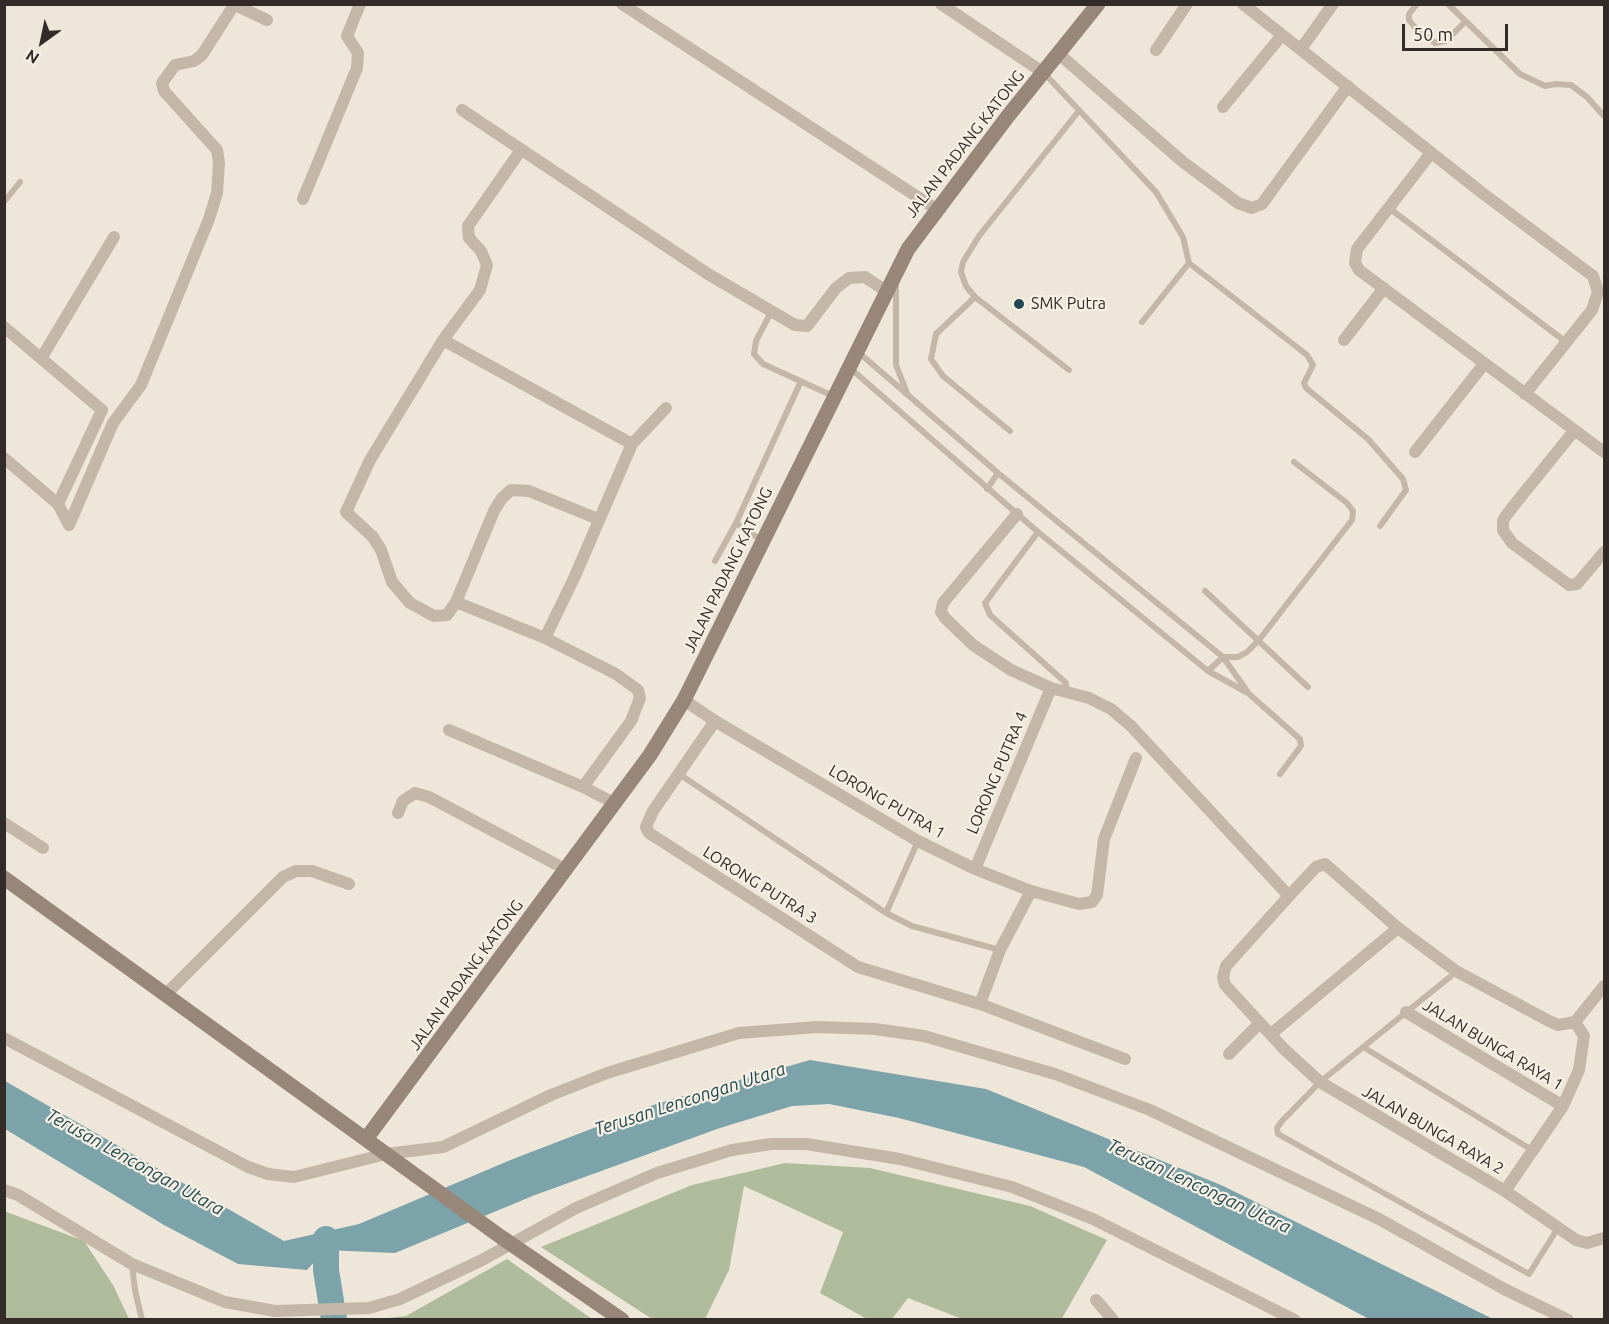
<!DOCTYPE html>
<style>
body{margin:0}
#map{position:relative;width:1609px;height:1324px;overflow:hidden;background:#eee6d9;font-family:Ubuntu,sans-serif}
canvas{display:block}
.frame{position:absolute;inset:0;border:6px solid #322b27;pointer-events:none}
.north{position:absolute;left:12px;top:12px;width:60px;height:60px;-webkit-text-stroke:4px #f7f0e5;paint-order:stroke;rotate:213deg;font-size:16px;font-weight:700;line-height:24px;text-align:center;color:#322b27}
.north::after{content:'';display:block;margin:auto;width:21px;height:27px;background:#322b27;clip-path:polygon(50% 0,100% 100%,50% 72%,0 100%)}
.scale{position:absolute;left:1402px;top:24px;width:106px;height:27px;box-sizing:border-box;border:3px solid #322b27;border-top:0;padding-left:8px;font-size:18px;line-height:21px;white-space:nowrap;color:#322b27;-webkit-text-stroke:4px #f7f0e5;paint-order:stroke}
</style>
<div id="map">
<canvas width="1609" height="1324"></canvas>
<div class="frame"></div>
<div class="north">N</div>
<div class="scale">50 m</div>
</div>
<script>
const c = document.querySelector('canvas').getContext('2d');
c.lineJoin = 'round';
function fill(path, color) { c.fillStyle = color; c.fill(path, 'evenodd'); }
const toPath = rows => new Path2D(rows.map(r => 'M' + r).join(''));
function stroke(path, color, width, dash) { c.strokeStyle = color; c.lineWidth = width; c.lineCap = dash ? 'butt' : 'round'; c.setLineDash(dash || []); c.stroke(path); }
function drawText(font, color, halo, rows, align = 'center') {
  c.font = font + ' Ubuntu,sans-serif'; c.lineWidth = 4.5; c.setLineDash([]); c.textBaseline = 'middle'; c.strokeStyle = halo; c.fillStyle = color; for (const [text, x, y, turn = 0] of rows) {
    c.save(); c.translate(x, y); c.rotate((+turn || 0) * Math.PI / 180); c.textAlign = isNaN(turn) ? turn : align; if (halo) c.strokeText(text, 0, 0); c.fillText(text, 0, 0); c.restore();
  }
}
fill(toPath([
 [785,1163,870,1168,1030,1206,1107,1240,1061,1320,962,1319,908,1298,892,1319,867,1319,820,1293,843,1232,744,1186,729,1270,705,1319,652,1319,541,1247,692,1185],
 [4,1211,84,1241,113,1285,129,1319,5,1319],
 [507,1259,592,1319,379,1319,406,1316]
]), '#aebc9b');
fill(toPath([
 [810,1060,986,1089,1221,1185,1493,1319,1369,1319,1084,1167,899,1118,829,1104,792,1106,720,1128,535,1195,395,1253,325,1250,307,1270,238,1264,164,1225,5,1129,5,1081,284,1241,359,1224,513,1159,656,1104]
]), '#7ba3a9');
stroke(toPath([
 [326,1239,326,1270,334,1320]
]), '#7ba3a9', 26);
stroke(toPath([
 [1417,4,1409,14,1409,20,1417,30,1435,43,1446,41,1465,22],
 [1448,4,1520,74,1545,86,1556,84,1571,85,1587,97,1604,116],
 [1044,73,1156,192,1183,237,1189,263,1142,322],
 [4,202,20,182],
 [1389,208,1566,342],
 [1189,263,1307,355,1313,365,1304,383,1306,388,1368,439,1403,479,1406,490,1380,526],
 [896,286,896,365,907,393],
 [975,297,936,334,931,359,943,376,1010,431],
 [771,312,756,341,754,354,763,364,833,396],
 [857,351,998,473,1223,657,1247,691],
 [850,368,1038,532,1208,671,1248,693,1300,739,1301,746,1280,774],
 [1069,370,975,297,966,286,961,272,963,262,979,236,1078,112],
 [987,489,998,473],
 [1038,532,985,603,990,615,1066,683,1066,691],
 [761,540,736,523,801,381],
 [715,561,736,523],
 [1205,591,1308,687],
 [1208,671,1223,657,1238,657,1247,652,1259,640,1352,520,1353,511,1347,503,1294,462],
 [679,774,886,913,912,926,1000,950],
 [886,913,918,841],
 [1456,972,1320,1082,1282,1121,1277,1128,1278,1134,1529,1274,1558,1228],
 [1363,1047,1532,1150],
 [132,1265,135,1290,142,1320]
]), '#c5b7a7', 6);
stroke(toPath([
 [233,4,267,20],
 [622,4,936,209],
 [941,4,1044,73],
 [1243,4,1481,192,1593,276,1598,292,1592,310,1525,394],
 [1301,49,1333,4],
 [1156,50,1187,4],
 [1059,54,1183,162,1238,203,1252,208,1262,204,1348,86],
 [1223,107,1282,35],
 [462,110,708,274,795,325,807,326,836,288,849,278,865,277,886,291],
 [1431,153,1357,249,1355,263,1359,270,1604,452],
 [303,199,357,68,358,53,347,36,360,4],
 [4,327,102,410,58,504],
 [443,340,632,444],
 [1344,340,1384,288],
 [42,357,114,237],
 [1574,431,1511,509,1503,520,1503,530,1512,543,1569,585,1577,584,1604,552],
 [1415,452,1484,364],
 [4,458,58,504,69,525],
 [1017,514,943,603,941,612,945,618,973,645,1011,670,1051,688,1089,698,1111,709,1131,726,1289,896],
 [69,525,113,423,141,385,209,219,217,193,219,163,217,150,164,91,162,83,175,65,194,61,202,55,234,5],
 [456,602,447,615,434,616,410,603,392,582,381,550,373,537,346,512,370,460,443,340,480,290,487,265,481,251,469,238,468,226,521,150],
 [545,638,575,576,632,444,666,408],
 [684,700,715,721,918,841,975,869,1031,891,1079,904,1092,902,1097,895,1104,839,1136,758],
 [715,721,653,811,646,827,649,833,858,967,980,1004,1000,950,1031,891],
 [449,730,583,787,616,804],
 [583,787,631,721,640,698,638,690,616,674,545,638,456,602,494,511,502,498,511,490,529,491,598,519],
 [398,813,403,801,415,793,429,797,565,869],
 [4,823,43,848],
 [975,869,1051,688],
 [1604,986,1575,1022,1558,1025,1549,1021,1456,971,1398,928,1325,864,1316,867,1289,896,1226,966,1223,977,1225,985,1284,1049,1320,1082,1505,1191,1576,1240,1587,1243,1604,1238],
 [165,995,283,877,296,871,312,871,349,884],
 [980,1004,1125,1059],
 [1406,1012,1563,1106],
 [1271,1034,1398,928],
 [4,1038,248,1167,268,1174,294,1177,386,1154,443,1147,551,1095,607,1073,739,1033,817,1027,875,1029,924,1036,1055,1074,1150,1110,1379,1219,1504,1289,1568,1320],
 [1229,1054,1260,1023],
 [4,1190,18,1195,132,1264,225,1302,275,1311,369,1308,400,1299,482,1260,576,1208,657,1173,732,1150,771,1144,806,1144,900,1159,1012,1187,1093,1219,1295,1320],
 [1505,1191,1563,1106,1579,1070,1584,1036,1575,1022],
 [1096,1300,1113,1320]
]), '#c5b7a7', 12);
stroke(toPath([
 [4,878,501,1237,622,1320],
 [366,1139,650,755,684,700,908,249,1008,116,1098,4]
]), '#988678', 15);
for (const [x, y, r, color] of [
 [1019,304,6,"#204950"]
]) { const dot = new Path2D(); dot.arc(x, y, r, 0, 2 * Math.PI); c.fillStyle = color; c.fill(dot); stroke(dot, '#f7f0e5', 2); }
drawText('16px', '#322b27', '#f7f0e5', [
 ["JALAN PADANG KATONG",965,144,-52],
 ["JALAN PADANG KATONG",728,570,-64],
 ["LORONG PUTRA 4",997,773,-67],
 ["LORONG PUTRA 1",887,802,30],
 ["LORONG PUTRA 3",760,885,32],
 ["JALAN PADANG KATONG",466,975,-54],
 ["JALAN BUNGA RAYA 1",1493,1045,31],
 ["JALAN BUNGA RAYA 2",1433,1130,30]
]);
drawText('16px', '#322b27', '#f7f0e5', [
 ["SMK Putra",1031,304]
], 'left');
drawText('italic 18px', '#204950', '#f7f0e5', [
 ["Terusan Lencongan Utara",690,1099,-18],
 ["Terusan Lencongan Utara",135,1162,29],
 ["Terusan Lencongan Utara",1199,1186,25]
]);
</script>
